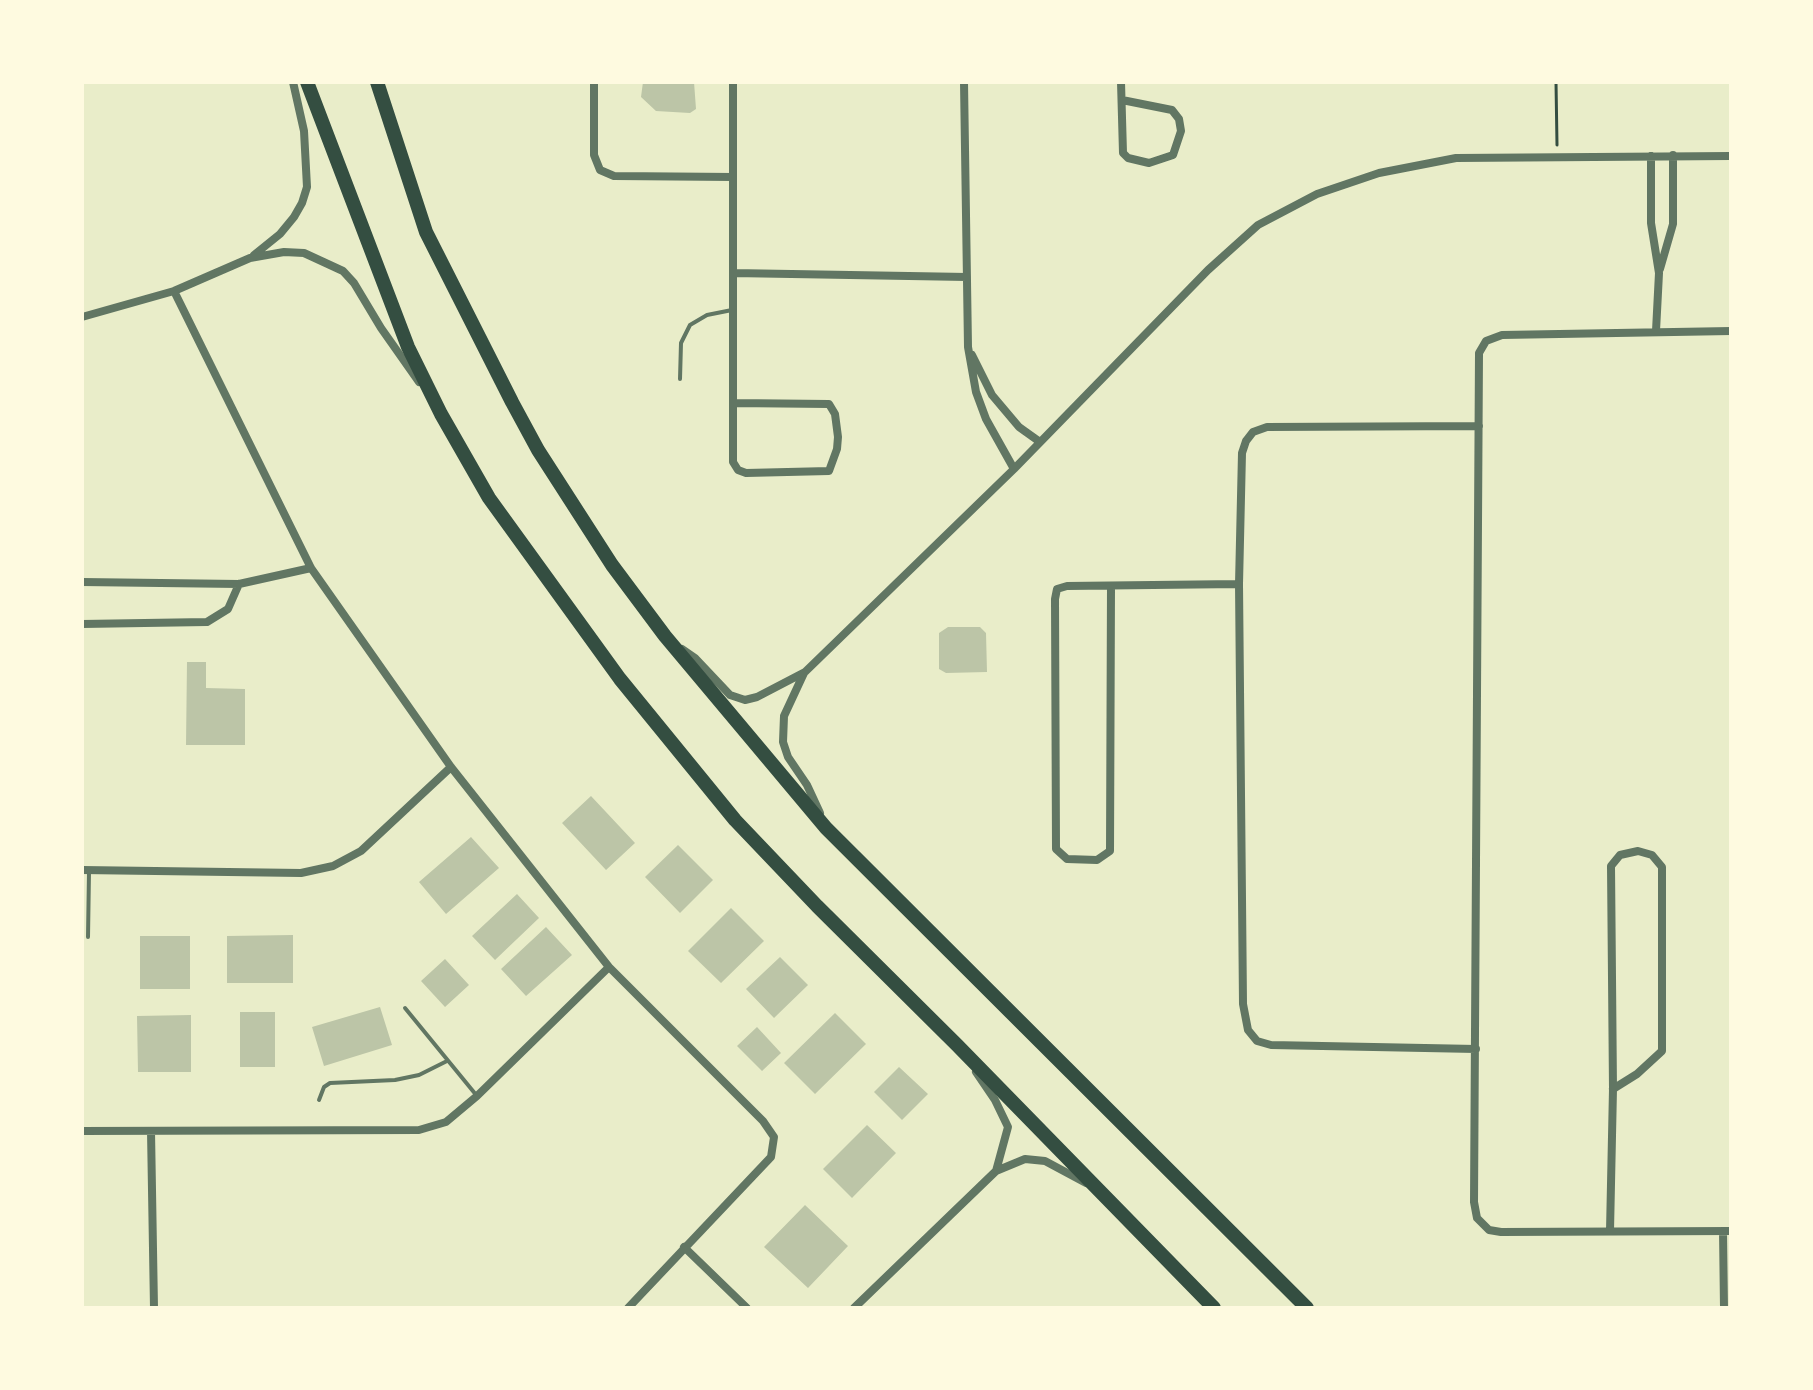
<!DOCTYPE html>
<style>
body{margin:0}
#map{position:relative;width:1813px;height:1390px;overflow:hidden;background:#e9edc9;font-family:Barlow,sans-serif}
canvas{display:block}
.frame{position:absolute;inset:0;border:84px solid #fefae0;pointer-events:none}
</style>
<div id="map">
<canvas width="1813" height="1390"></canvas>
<div class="frame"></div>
</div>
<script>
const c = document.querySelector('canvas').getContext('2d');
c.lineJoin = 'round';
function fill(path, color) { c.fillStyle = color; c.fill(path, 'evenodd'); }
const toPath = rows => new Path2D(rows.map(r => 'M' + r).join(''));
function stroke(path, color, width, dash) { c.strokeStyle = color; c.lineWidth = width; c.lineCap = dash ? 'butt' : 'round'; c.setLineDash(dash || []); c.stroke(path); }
fill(toPath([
 [643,82,694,82,696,109,690,113,656,111,641,97],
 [948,627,980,627,986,633,987,672,946,673,939,669,939,633],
 [187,662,206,662,206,688,245,689,245,745,186,745],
 [591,796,635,843,606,870,562,823],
 [471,837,499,868,446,914,419,882],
 [678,845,713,880,680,913,645,877],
 [517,894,539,918,495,960,472,936],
 [731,908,764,941,721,983,688,951],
 [546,927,572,955,526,996,501,969],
 [293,935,293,983,227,983,227,936],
 [140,936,190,936,190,989,140,989],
 [780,957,808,985,774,1018,746,989],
 [445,959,469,985,445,1007,421,981],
 [380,1007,392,1045,324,1066,312,1027],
 [240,1012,275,1012,275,1067,240,1067],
 [835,1013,866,1044,815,1094,784,1063],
 [191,1015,191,1072,138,1072,137,1016],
 [757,1027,781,1053,762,1071,737,1046],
 [899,1067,928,1094,902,1120,874,1092],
 [867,1125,896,1153,852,1198,823,1169],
 [805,1205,848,1246,808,1288,764,1247]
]), '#bcc5a7');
stroke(toPath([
 [1556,82,1557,145]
]), '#344e41', 3);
stroke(toPath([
 [680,379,681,343,690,325,707,315,732,310],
 [88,937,89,872],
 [405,1008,477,1096],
 [319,1100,324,1087,330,1083,395,1080,419,1075,447,1061]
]), '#617663', 4);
stroke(toPath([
 [594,82,594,155,600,170,614,176,733,177],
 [733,82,733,462,738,470,746,473,829,471,837,449,838,437,835,414,829,404,733,403],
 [964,82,968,347,976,392,986,419,1014,469],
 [1121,82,1123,153,1128,158,1149,163,1173,155,1181,131,1179,119,1172,110,1122,100],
 [1651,156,1651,223,1659,273,1656,331],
 [254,255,280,234,294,217,302,203,307,187,304,131,293,82],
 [1660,269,1673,224,1673,155],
 [733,273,967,277],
 [174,291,311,568,451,767,609,967,763,1121,774,1137,771,1157,628,1308],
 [82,317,174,291,250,258,284,252,304,253,343,271,354,283,381,328,419,382],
 [1731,331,1502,335,1486,341,1479,353,1474,1202,1477,1218,1489,1230,1501,1232,1731,1231],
 [972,355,992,395,1019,427,1040,442],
 [82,582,239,584,311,568],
 [1111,586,1110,851,1097,860,1067,859,1056,849,1055,599,1057,589,1067,586,1239,584],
 [82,624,207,622,228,609,239,584],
 [682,649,695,658,730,695,745,700,757,697,805,672,1014,469,1208,270,1258,225,1317,194,1379,173,1456,158,1731,156],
 [804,673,784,716,783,742,788,757,807,785,820,813],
 [82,870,301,873,333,866,361,851,451,767],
 [1476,1049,1271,1045,1257,1041,1248,1030,1243,1004,1239,584,1242,453,1246,441,1253,432,1267,427,1479,426],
 [976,1072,995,1100,1008,1127,996,1171],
 [82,1131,419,1130,446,1122,477,1096,609,967],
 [151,1131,154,1308],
 [1610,1231,1613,1089,1611,866,1620,855,1638,851,1652,855,1662,867,1662,1051,1637,1074,1613,1089],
 [1723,1231,1724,1308],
 [684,1247,747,1308],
 [854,1308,996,1171,1025,1159,1045,1161,1086,1183]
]), '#617663', 8);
stroke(toPath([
 [307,82,408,347,441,414,489,498,620,679,735,820,817,906,957,1045,1214,1308],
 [377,82,426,232,512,402,538,450,612,565,665,636,826,828,1307,1308]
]), '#344e41', 14);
</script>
